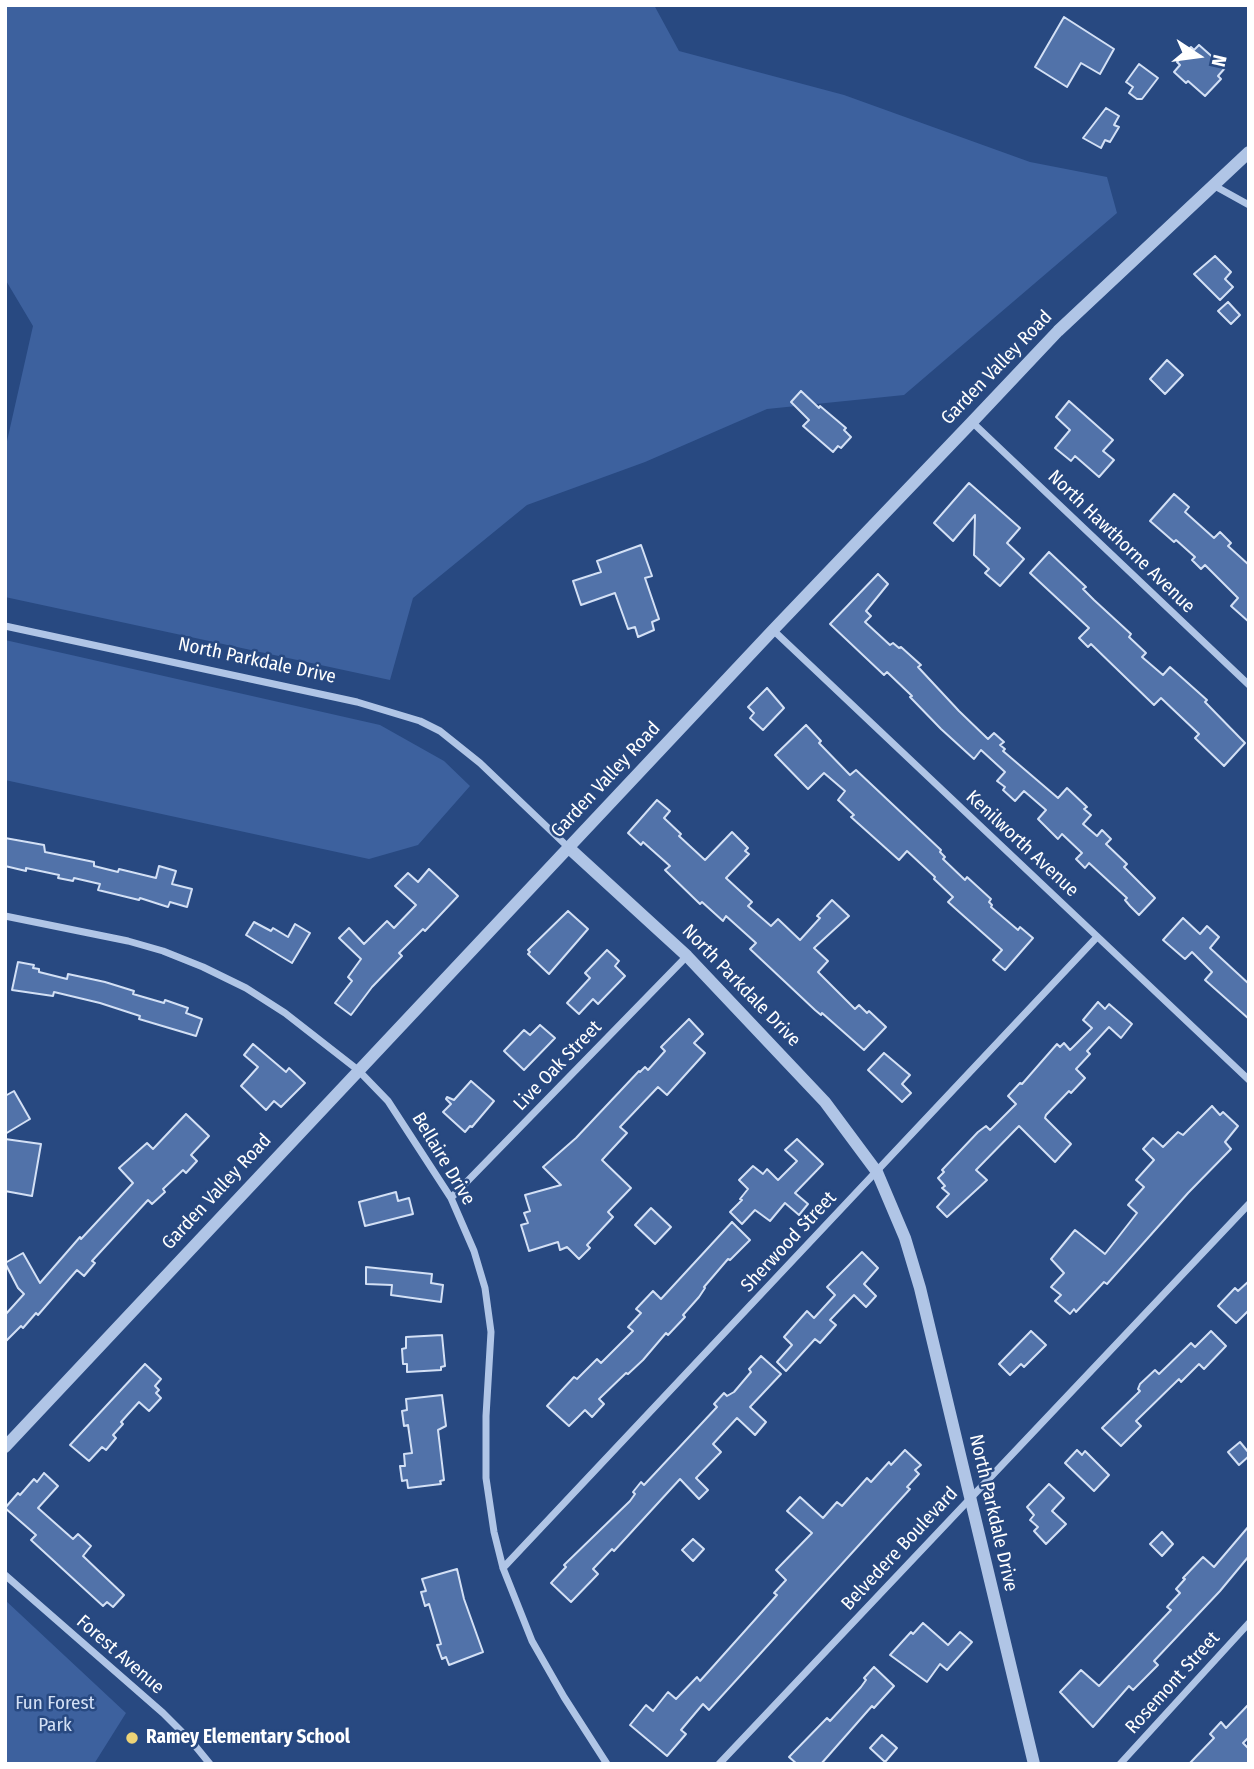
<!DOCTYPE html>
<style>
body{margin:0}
#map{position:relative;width:1254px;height:1769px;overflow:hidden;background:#284981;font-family:"Fira Sans Condensed",sans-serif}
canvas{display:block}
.frame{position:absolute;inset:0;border:7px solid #fff;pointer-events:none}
.north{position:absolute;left:1163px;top:21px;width:70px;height:70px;-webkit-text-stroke:5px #284981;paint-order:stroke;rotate:103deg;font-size:19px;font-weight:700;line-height:28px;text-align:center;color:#fff}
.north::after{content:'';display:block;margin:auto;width:24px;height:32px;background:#fff;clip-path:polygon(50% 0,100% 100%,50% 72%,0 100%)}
</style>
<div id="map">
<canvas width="1254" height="1769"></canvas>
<div class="frame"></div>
<div class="north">N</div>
</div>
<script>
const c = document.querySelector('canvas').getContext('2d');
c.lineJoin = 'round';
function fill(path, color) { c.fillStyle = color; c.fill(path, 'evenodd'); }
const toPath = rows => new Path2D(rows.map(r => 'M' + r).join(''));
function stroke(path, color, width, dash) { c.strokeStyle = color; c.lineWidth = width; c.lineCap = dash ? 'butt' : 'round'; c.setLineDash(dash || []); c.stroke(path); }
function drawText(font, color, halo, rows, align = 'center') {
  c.font = font + ' "Fira Sans Condensed",sans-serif'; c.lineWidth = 5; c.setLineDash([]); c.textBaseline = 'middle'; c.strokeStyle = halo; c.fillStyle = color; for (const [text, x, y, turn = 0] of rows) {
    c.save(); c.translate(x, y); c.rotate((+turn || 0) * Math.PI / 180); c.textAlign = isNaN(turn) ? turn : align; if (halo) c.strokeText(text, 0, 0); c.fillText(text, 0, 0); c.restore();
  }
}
fill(toPath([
 [5,5,654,5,679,51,844,95,1030,162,1107,177,1117,213,904,395,767,409,645,462,527,505,413,598,390,680,5,597,5,450,33,326,5,279],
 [5,640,380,725,444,761,470,786,418,845,369,859,5,780],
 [5,1600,126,1713,94,1764,5,1764]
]), '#3d619e');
const building = toPath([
 [1064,17,1114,49,1100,74,1081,63,1067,87,1035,67,1064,17],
 [1199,45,1225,68,1218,76,1221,79,1205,96,1188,81,1186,83,1174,72,1180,65,1177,62,1191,47,1194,50,1199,45],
 [1139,64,1158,78,1142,99,1137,99,1129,93,1133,87,1126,82,1139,64],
 [1106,108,1119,116,1114,125,1119,127,1110,142,1105,140,1101,148,1083,138,1106,108],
 [1215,256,1231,272,1225,279,1233,287,1220,300,1194,274,1215,256],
 [1228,302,1240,315,1231,324,1218,311,1228,302],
 [1167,360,1183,375,1165,394,1150,379,1167,360],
 [801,391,819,408,820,406,846,428,844,430,851,437,841,448,838,446,833,452,803,426,809,420,791,402,801,391],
 [1069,401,1113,440,1103,451,1114,460,1099,477,1075,456,1071,461,1055,448,1070,430,1056,417,1069,401],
 [969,483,1020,528,1007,543,1024,559,1000,586,985,573,989,569,974,555,975,515,953,541,934,523,969,483],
 [1174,494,1189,507,1185,512,1214,538,1220,532,1231,543,1228,546,1249,565,1249,622,1231,606,1238,598,1205,565,1201,569,1192,560,1195,557,1176,540,1174,542,1150,521,1174,494],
 [641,545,652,576,645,578,659,619,652,622,654,630,638,637,635,627,628,629,615,593,581,605,573,581,601,572,597,561,641,545],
 [1049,552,1086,587,1083,589,1094,600,1131,634,1129,637,1146,653,1142,657,1163,675,1170,667,1207,700,1205,702,1245,743,1224,766,1195,738,1199,734,1161,698,1154,705,1091,644,1088,647,1079,638,1089,628,1030,573,1049,552],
 [878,574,888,584,866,611,871,616,865,622,890,645,893,643,899,648,901,647,921,665,918,667,959,711,988,739,994,733,1004,742,1000,745,1005,749,1003,751,1058,798,1067,788,1087,807,1084,809,1091,815,1083,824,1097,836,1102,830,1111,839,1106,844,1127,864,1124,867,1155,898,1139,915,1130,906,1125,900,1127,898,1089,863,1085,868,1076,859,1082,853,1062,834,1058,839,1038,819,1046,810,1024,791,1015,801,1003,790,1005,787,997,781,1005,772,981,750,974,759,941,729,910,697,912,696,887,672,884,675,830,624,878,574],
 [767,688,784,708,763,730,750,718,754,713,748,707,767,688],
 [806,725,821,741,819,743,850,775,856,770,941,850,940,852,945,857,943,859,965,880,967,877,991,899,989,902,992,905,991,907,1018,930,1020,927,1033,938,1005,970,993,960,1002,950,948,902,953,897,934,879,935,877,907,851,899,860,851,817,854,815,838,800,845,791,824,773,808,789,775,755,806,725],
 [657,800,670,811,664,818,681,834,679,836,705,860,732,832,748,848,745,851,749,854,726,878,752,902,748,906,771,926,778,919,800,940,820,918,817,916,832,900,849,916,814,948,828,961,818,972,855,1009,859,1005,867,1013,869,1011,886,1027,864,1050,822,1013,821,1015,815,1010,750,949,756,943,726,916,723,921,702,902,700,904,665,870,670,866,643,842,641,845,628,833,657,800],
 [5,838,44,845,45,852,94,862,94,866,118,872,119,869,156,878,159,866,176,871,172,884,192,889,187,907,170,902,168,907,140,898,139,900,98,890,100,884,74,878,73,881,58,878,59,875,26,868,26,871,5,866,5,838],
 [429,869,458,896,425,931,423,929,399,953,402,956,372,987,351,1015,335,1003,352,981,348,977,361,959,339,938,349,928,364,944,387,921,394,928,416,905,395,886,408,873,418,882,429,869],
 [568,911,588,929,549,974,528,954,530,952,528,950,568,911],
 [1183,918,1200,934,1207,926,1219,937,1210,948,1249,984,1249,1019,1205,980,1212,972,1192,952,1185,959,1163,940,1183,918],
 [254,922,271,931,273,928,288,937,295,924,310,933,292,963,246,935,254,922],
 [607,950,619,961,615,966,625,976,598,1004,593,999,579,1014,567,1003,590,978,585,973,607,950],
 [18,962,34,965,33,968,39,969,39,972,67,979,68,974,105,982,134,991,133,994,164,1003,165,1000,188,1008,186,1013,202,1019,196,1036,139,1019,140,1016,100,1003,54,992,53,996,12,990,18,962],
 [1098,1002,1105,1009,1109,1004,1132,1024,1121,1038,1109,1027,1087,1051,1090,1054,1076,1069,1085,1078,1071,1093,1069,1091,1046,1115,1045,1118,1071,1144,1055,1162,1019,1126,976,1170,987,1180,947,1217,937,1207,949,1194,942,1188,945,1186,938,1178,944,1172,942,1170,978,1132,986,1126,990,1130,1016,1104,1008,1096,1020,1083,1022,1084,1057,1044,1060,1047,1064,1043,1070,1050,1092,1028,1083,1020,1098,1002],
 [689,1019,703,1034,694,1043,705,1053,667,1095,658,1087,620,1127,627,1133,602,1160,631,1188,608,1212,613,1217,587,1245,590,1248,579,1259,567,1247,560,1250,558,1242,529,1251,521,1225,528,1223,524,1213,530,1211,525,1195,561,1185,543,1167,576,1138,639,1071,640,1072,645,1067,648,1070,665,1051,661,1047,689,1019],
 [540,1025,555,1038,524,1070,504,1051,524,1030,530,1035,540,1025],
 [253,1044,286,1072,289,1068,305,1083,281,1107,274,1101,266,1110,241,1086,258,1067,244,1055,253,1044],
 [884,1053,910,1075,902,1084,911,1093,902,1102,868,1070,884,1053],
 [471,1081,494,1101,472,1127,470,1126,465,1132,443,1112,451,1104,446,1099,447,1097,454,1100,471,1081],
 [14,1091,30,1119,5,1134,5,1096,14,1091],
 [1212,1106,1220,1115,1223,1112,1238,1126,1225,1142,1231,1149,1188,1193,1107,1284,1104,1282,1076,1312,1074,1309,1070,1314,1055,1301,1061,1295,1051,1287,1064,1273,1051,1259,1075,1230,1105,1254,1137,1213,1128,1205,1144,1187,1136,1180,1154,1160,1143,1149,1153,1138,1163,1147,1178,1132,1183,1135,1212,1106],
 [186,1114,209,1136,191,1155,197,1161,186,1173,183,1170,163,1189,165,1192,152,1204,148,1200,92,1261,95,1263,84,1276,77,1270,38,1315,36,1313,23,1328,21,1326,5,1342,5,1315,24,1294,18,1288,5,1263,23,1253,40,1283,80,1237,81,1239,133,1183,119,1168,147,1143,153,1149,186,1114],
 [5,1139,41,1144,32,1196,5,1191,5,1139],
 [797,1139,823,1164,795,1193,808,1204,799,1215,785,1203,770,1221,755,1210,742,1224,730,1212,742,1200,740,1199,748,1189,739,1180,753,1166,763,1174,767,1169,778,1180,797,1161,785,1150,797,1139],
 [396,1192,398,1201,409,1198,413,1214,365,1226,359,1202,396,1192],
 [651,1208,671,1227,655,1244,635,1225,651,1208],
 [732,1222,750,1240,730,1260,728,1259,704,1287,705,1288,699,1297,683,1315,685,1317,668,1335,666,1333,643,1360,628,1374,626,1373,599,1399,604,1404,592,1417,585,1410,569,1426,547,1406,574,1377,577,1379,597,1359,601,1363,633,1331,628,1327,641,1313,636,1309,653,1291,661,1299,732,1222],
 [862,1252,878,1268,864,1284,876,1296,866,1307,854,1295,830,1320,836,1325,820,1343,815,1339,786,1371,777,1362,792,1345,784,1337,807,1311,814,1318,835,1295,827,1287,862,1252],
 [366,1267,432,1274,431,1283,443,1285,441,1302,391,1295,392,1285,366,1284,366,1267],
 [1249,1281,1249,1310,1236,1323,1218,1306,1235,1288,1238,1291,1249,1281],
 [1031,1331,1046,1345,1024,1367,1021,1364,1010,1375,999,1364,1031,1331],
 [1211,1331,1226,1346,1204,1369,1199,1364,1181,1382,1179,1379,1136,1421,1141,1426,1121,1446,1102,1428,1140,1391,1138,1389,1140,1384,1155,1370,1159,1374,1191,1343,1195,1347,1211,1331],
 [442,1335,445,1366,441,1367,441,1370,407,1372,407,1364,403,1364,402,1349,406,1348,406,1337,442,1335],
 [761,1356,781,1374,750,1407,766,1422,755,1435,737,1418,713,1444,721,1452,696,1478,708,1490,699,1499,680,1479,614,1551,612,1549,593,1569,598,1574,571,1602,551,1583,566,1567,564,1565,630,1501,635,1494,633,1492,641,1482,644,1485,717,1407,714,1404,724,1393,727,1396,734,1392,751,1372,749,1369,761,1356],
 [145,1364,161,1379,155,1386,159,1390,156,1393,161,1398,149,1411,139,1402,121,1422,123,1424,113,1435,116,1438,106,1450,102,1447,89,1461,70,1445,145,1364],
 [442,1395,446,1426,438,1430,444,1480,440,1481,441,1484,408,1488,407,1480,402,1481,400,1466,405,1466,404,1454,412,1453,408,1425,404,1426,402,1411,407,1410,406,1399,442,1395],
 [1240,1442,1249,1453,1249,1456,1239,1465,1228,1452,1240,1442],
 [905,1450,921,1465,915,1470,919,1474,907,1487,910,1489,709,1710,703,1704,681,1730,686,1734,667,1756,630,1725,646,1705,653,1711,668,1692,676,1699,697,1677,700,1681,777,1595,774,1593,786,1580,776,1570,812,1533,787,1511,800,1497,823,1518,837,1502,842,1506,867,1478,871,1482,889,1462,891,1465,905,1450],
 [1077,1450,1082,1455,1085,1451,1109,1475,1094,1491,1065,1463,1077,1450],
 [44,1473,58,1486,38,1508,73,1539,78,1534,91,1546,83,1556,124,1595,113,1607,107,1602,103,1606,31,1540,36,1535,5,1508,18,1493,20,1495,34,1479,37,1482,44,1473],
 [1049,1484,1064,1498,1052,1511,1066,1524,1046,1544,1034,1531,1038,1527,1030,1520,1034,1515,1027,1507,1049,1484],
 [1249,1526,1249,1556,1220,1591,1154,1661,1158,1665,1133,1690,1129,1686,1093,1727,1060,1692,1081,1670,1099,1686,1171,1610,1167,1607,1180,1593,1176,1589,1185,1579,1183,1578,1203,1557,1214,1567,1249,1526],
 [1162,1532,1173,1544,1162,1556,1150,1544,1162,1532],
 [693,1539,704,1549,693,1561,682,1550,693,1539],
 [457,1569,464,1599,483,1652,449,1665,446,1657,442,1659,437,1645,441,1644,429,1604,425,1606,421,1592,426,1591,422,1579,457,1569],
 [923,1623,948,1645,960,1632,972,1642,947,1670,940,1664,927,1682,890,1655,911,1632,913,1634,923,1623],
 [874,1667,894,1686,874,1708,872,1706,821,1764,797,1764,789,1757,827,1718,830,1721,861,1687,866,1680,864,1678,874,1667],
 [1249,1704,1249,1737,1243,1743,1249,1749,1249,1764,1189,1764,1214,1738,1210,1734,1221,1722,1226,1728,1249,1704],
 [882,1735,897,1748,885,1762,870,1748,882,1735]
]);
fill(building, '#5172a9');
stroke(building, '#d3e0f5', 2);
stroke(toPath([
 [1213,185,1249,205],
 [972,422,1249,685],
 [5,626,357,702,420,721,440,731,480,763,569,848],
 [773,630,1249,1080],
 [5,916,128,941,163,951,203,967,246,988,285,1013,358,1070,388,1101,451,1198,474,1251,485,1288,491,1332,486,1416,486,1478,494,1532,503,1568,532,1641,564,1697,607,1764],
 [451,1198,687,956],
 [503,1568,1097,937],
 [5,1575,163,1713,192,1742,210,1764],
 [719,1764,1249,1204],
 [1120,1764,1249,1623]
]), '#b0c5e6', 7);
stroke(toPath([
 [569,848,687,956,825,1102,877,1172,905,1238,920,1288,1034,1764],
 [5,1447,773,630,972,422,1058,331,1249,152]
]), '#b0c5e6', 12);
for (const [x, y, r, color] of [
 [132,1738,7,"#edd377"]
]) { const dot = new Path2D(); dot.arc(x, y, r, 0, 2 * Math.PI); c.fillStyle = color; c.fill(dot); stroke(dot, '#284981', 2.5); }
drawText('19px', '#fff', '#284981', [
 ["Garden Valley Road",997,368,-46],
 ["North Hawthorne Avenue",1121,542,44],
 ["North Parkdale Drive",257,661,12],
 ["Garden Valley Road",606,780,-47],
 ["Kenilworth Avenue",1022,844,43],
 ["North Parkdale Drive",741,986,46],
 ["Live Oak Street",558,1066,-46],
 ["Bellaire Drive",443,1159,59],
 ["Garden Valley Road",217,1192,-47],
 ["Sherwood Street",789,1242,-47],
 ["North Parkdale Drive",993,1513,77],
 ["Belvedere Boulevard",900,1549,-47],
 ["Forest Avenue",120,1655,41],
 ["Rosemont Street",1173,1683,-48]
]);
drawText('19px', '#d3e0f5', '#284981', [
 ["Fun Forest",55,1704],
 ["Park",55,1726]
]);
drawText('bold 19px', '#fff', '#284981', [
 ["Ramey Elementary School",146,1738]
], 'left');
</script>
